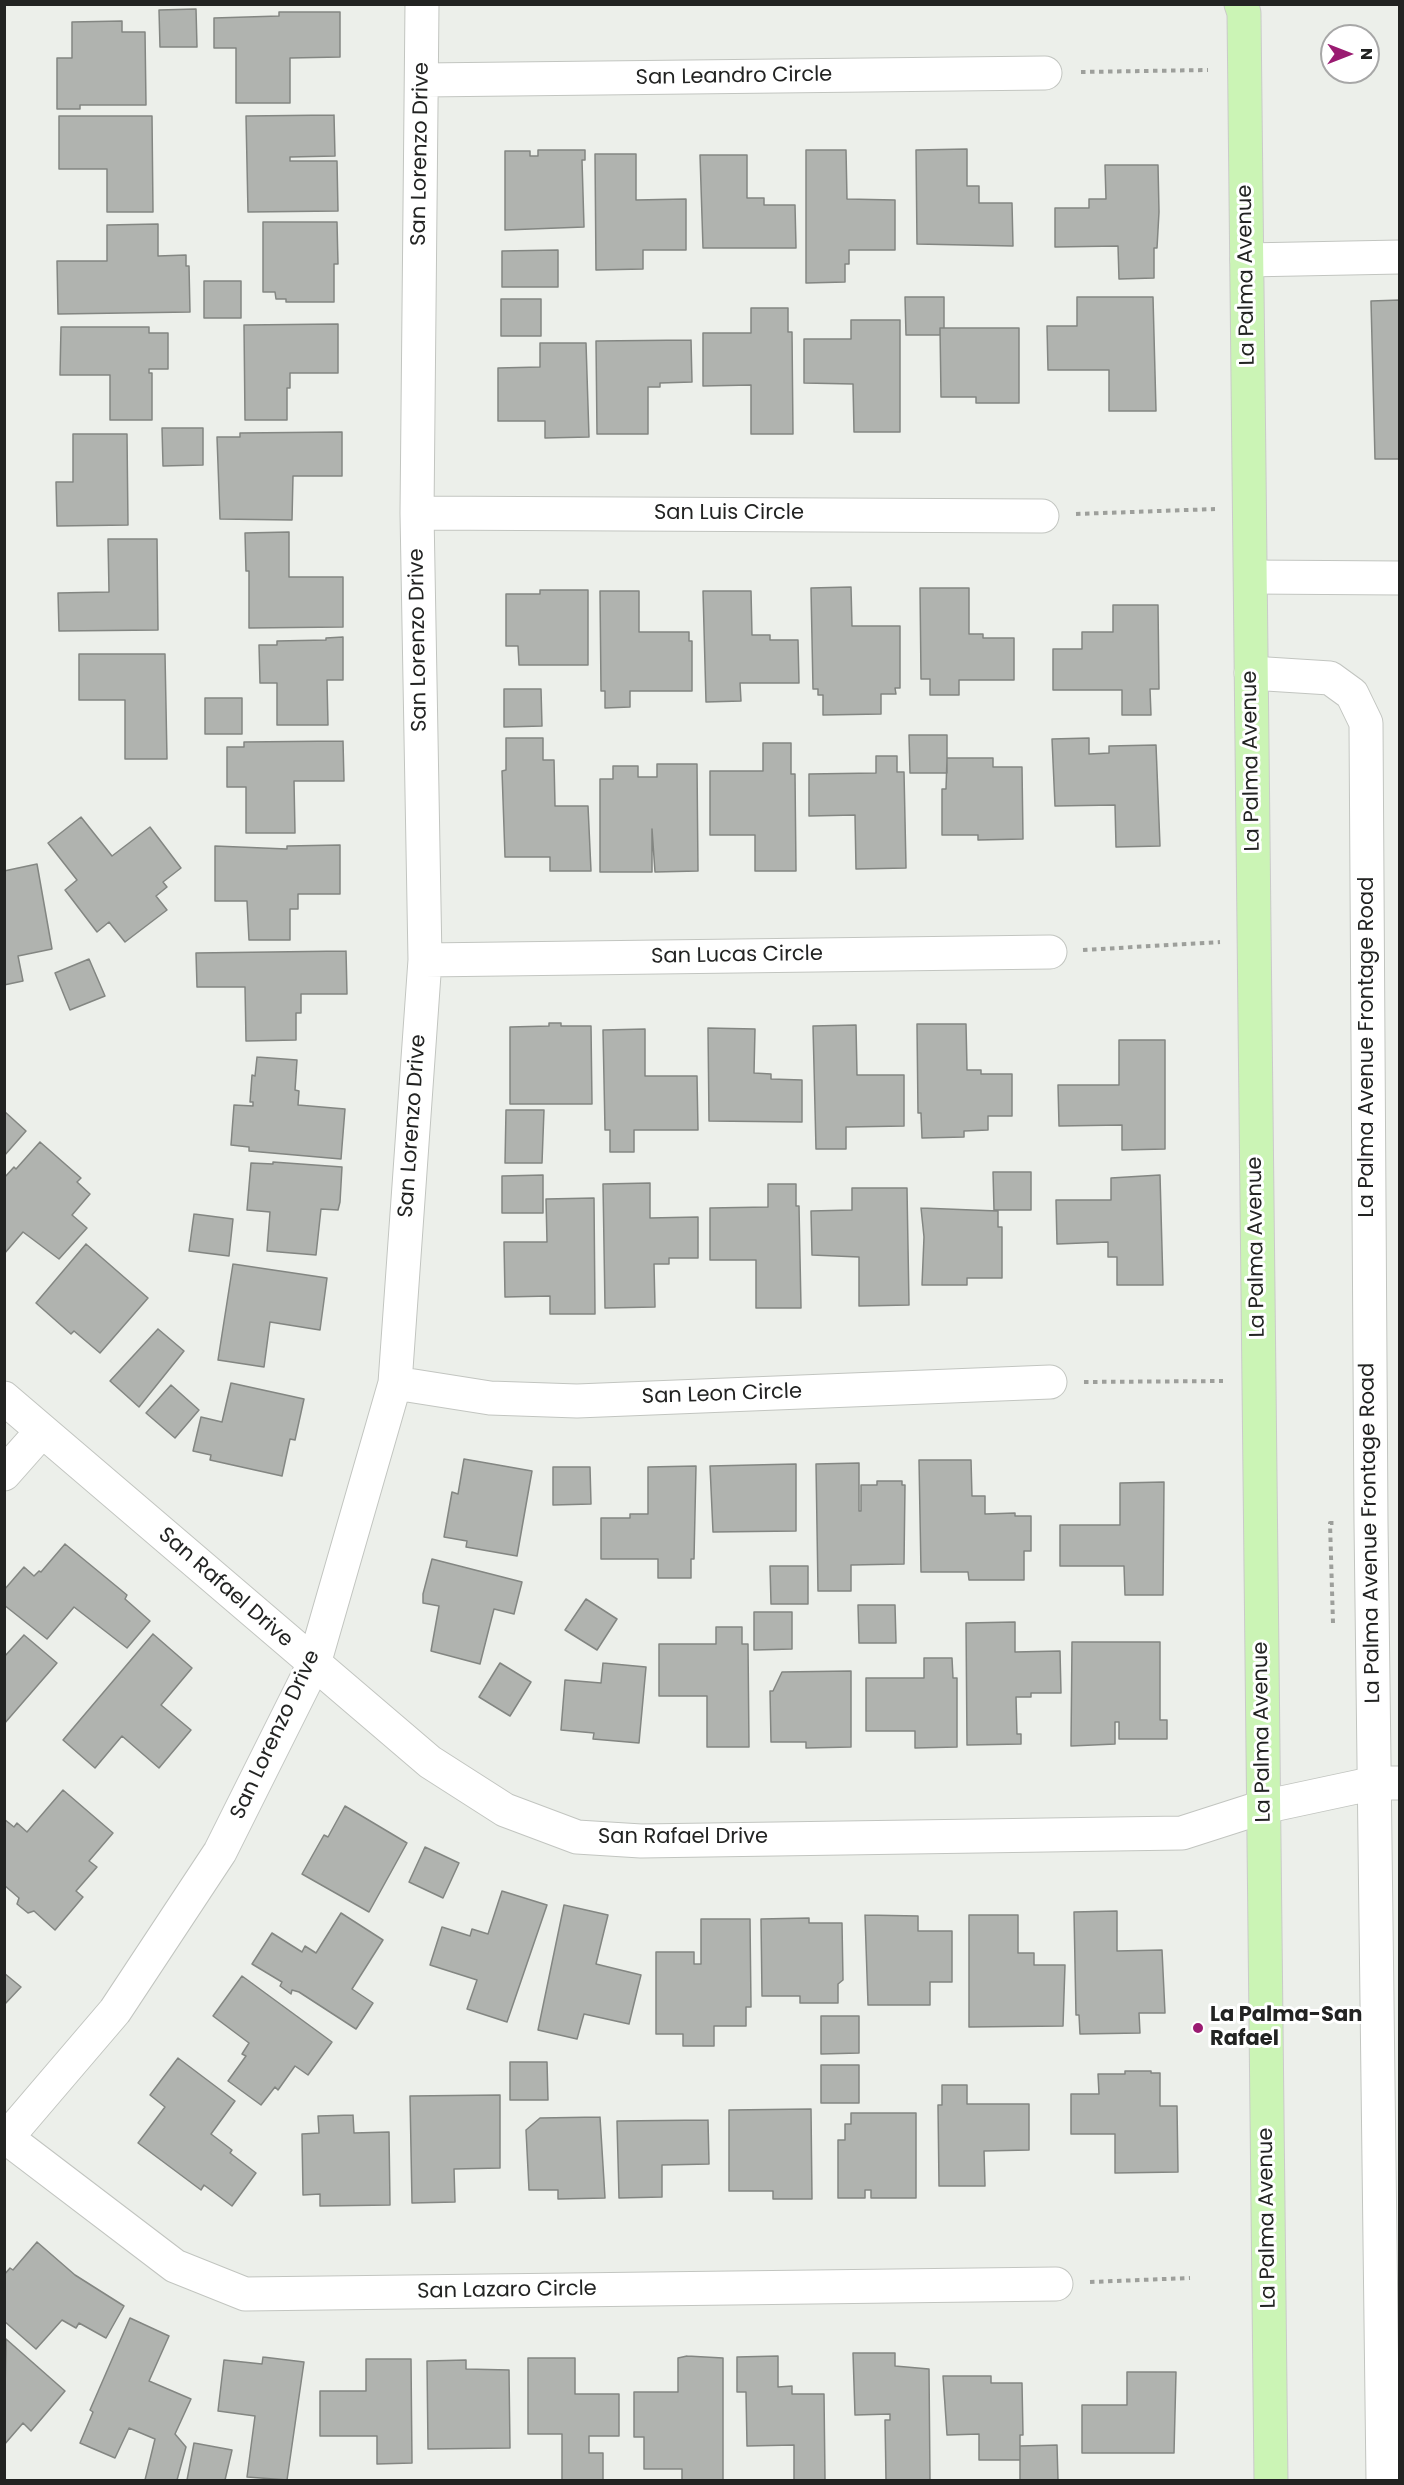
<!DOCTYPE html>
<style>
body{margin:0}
#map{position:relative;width:1404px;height:2485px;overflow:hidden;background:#ecefea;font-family:Poppins,sans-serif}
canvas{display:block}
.frame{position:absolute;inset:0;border:6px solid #222322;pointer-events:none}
.north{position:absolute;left:1320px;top:24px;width:60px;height:60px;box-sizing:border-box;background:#fff;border:2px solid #a7a7a7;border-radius:50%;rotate:90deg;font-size:16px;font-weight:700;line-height:24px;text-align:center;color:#222322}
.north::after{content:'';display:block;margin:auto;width:21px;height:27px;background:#9a1b71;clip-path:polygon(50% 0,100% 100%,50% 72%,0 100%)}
</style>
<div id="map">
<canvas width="1404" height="2485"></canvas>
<div class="frame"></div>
<div class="north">N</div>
</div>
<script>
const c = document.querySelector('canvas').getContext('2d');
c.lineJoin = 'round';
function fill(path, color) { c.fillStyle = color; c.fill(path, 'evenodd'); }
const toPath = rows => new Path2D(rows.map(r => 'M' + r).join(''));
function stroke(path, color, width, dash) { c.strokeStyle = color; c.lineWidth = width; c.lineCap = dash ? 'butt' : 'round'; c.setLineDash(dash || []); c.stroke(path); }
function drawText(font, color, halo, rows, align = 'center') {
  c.font = font + ' Poppins,sans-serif'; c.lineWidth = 6; c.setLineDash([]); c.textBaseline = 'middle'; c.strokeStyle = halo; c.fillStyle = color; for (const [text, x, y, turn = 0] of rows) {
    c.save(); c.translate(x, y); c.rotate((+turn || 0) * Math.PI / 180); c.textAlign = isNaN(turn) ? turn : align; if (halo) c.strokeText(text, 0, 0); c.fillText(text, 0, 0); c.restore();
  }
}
const building = toPath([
 [196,9,197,47,160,47,159,10,196,9],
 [279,12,340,12,340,57,290,58,290,103,236,103,236,48,214,48,214,18,279,16,279,12],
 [122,21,122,32,145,32,146,105,80,105,80,109,57,109,57,58,72,58,72,22,122,21],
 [334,115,335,156,290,157,290,161,337,161,338,211,248,212,246,116,334,115],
 [59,116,152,116,153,212,107,212,107,169,59,169,59,116],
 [967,149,967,186,979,186,979,203,1012,203,1013,246,917,244,916,150,967,149],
 [538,150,585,150,585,160,582,160,584,227,505,230,505,151,530,151,530,156,538,156,538,150],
 [806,150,846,150,847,199,895,200,895,250,849,250,849,264,845,264,845,282,806,283,806,150],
 [595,154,636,154,636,200,686,199,686,250,643,250,643,269,596,270,595,154],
 [700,155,747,155,747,198,764,198,764,205,795,205,796,248,703,248,700,155],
 [1105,165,1158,165,1159,212,1157,248,1154,248,1154,278,1119,279,1118,246,1055,247,1055,208,1089,208,1089,199,1106,199,1105,165],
 [263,222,337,222,338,264,334,264,334,302,286,302,286,299,276,299,275,292,263,292,263,222],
 [158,224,158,256,186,255,186,266,189,266,190,312,58,314,57,261,107,261,107,225,158,224],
 [558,250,558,287,502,287,502,251,558,250],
 [204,281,241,281,241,318,204,318,204,281],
 [905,297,944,297,944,328,940,328,940,335,906,335,905,297],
 [1077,297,1153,297,1156,411,1109,411,1109,370,1048,370,1047,326,1077,326,1077,297],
 [501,299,541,299,541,336,501,336,501,299],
 [1400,300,1400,459,1375,459,1371,301,1400,300],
 [751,308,788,308,788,332,792,332,793,434,751,434,751,385,703,386,703,333,751,333,751,308],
 [851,320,900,320,900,432,854,432,853,384,804,383,804,339,851,339,851,320],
 [338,324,338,373,290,373,290,388,287,388,287,420,245,420,244,325,338,324],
 [61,327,149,327,149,333,168,333,168,369,149,369,149,373,152,373,152,420,110,420,110,375,60,375,61,327],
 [940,328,1019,328,1019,403,976,403,976,397,941,397,940,328],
 [691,340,692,382,660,383,660,387,648,387,648,434,597,434,596,341,691,340],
 [540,343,586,343,589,437,545,438,545,421,498,421,498,368,540,367,540,343],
 [162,428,203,428,203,465,163,466,162,428],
 [342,432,342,476,293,476,292,520,220,519,217,437,240,437,240,433,342,432],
 [73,434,127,434,128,525,57,526,56,482,73,482,73,434],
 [289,532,289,577,343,577,343,627,249,628,249,571,246,571,245,533,289,532],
 [108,539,157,539,158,630,59,631,58,593,109,592,108,539],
 [851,587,852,626,900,626,900,688,895,688,896,694,881,694,881,714,823,715,823,695,818,695,818,689,813,689,811,588,851,587],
 [920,588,969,588,969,634,983,634,983,638,1014,638,1014,680,959,680,959,695,930,695,930,679,921,679,920,588],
 [540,590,588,590,588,665,519,665,518,646,506,646,506,594,540,594,540,590],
 [600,591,639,591,639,632,689,632,689,641,692,641,692,691,630,691,630,707,605,708,605,691,601,691,600,591],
 [703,591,751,591,752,635,770,635,770,640,798,640,799,683,740,683,741,701,706,702,703,591],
 [1113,605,1158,605,1159,689,1150,689,1151,715,1122,715,1122,690,1053,690,1053,649,1082,649,1082,632,1113,632,1113,605],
 [343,637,343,680,327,680,328,725,277,725,277,683,260,683,259,645,277,645,277,641,326,640,326,638,343,637],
 [79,654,165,654,167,759,125,759,125,700,79,700,79,654],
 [504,689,541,689,542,726,504,727,504,689],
 [205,698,242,698,242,734,205,734,205,698],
 [909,735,947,735,947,773,910,773,909,735],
 [506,738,543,738,543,760,554,760,555,806,588,806,591,871,550,871,550,857,505,857,502,771,506,770,506,738],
 [1089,738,1089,754,1109,753,1109,746,1156,745,1160,846,1116,847,1115,805,1055,806,1052,739,1089,738],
 [343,741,344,781,294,781,295,833,246,833,246,787,227,787,227,747,244,747,244,742,343,741],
 [763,743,791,743,791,774,795,774,796,871,755,871,755,835,710,835,710,771,763,771,763,743],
 [876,756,897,756,897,772,904,772,906,868,856,869,855,815,809,816,809,774,876,773,876,756],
 [947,758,993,758,993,767,1022,767,1023,839,978,840,978,835,942,835,942,789,946,789,947,758],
 [657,764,697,764,698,871,655,872,652,829,652,872,600,872,600,779,613,779,613,766,638,766,638,777,657,777,657,764],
 [81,817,112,856,150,827,181,868,163,882,167,887,156,896,167,910,125,942,109,922,97,932,65,890,77,880,48,843,81,817],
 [340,845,340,894,298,894,298,909,290,909,290,940,249,940,247,901,215,901,215,846,287,849,287,846,340,845],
 [37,864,52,949,18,956,23,981,4,985,4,871,37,864],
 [346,951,347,994,301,994,301,1013,296,1013,296,1040,246,1041,245,987,197,987,196,953,346,951],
 [89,959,105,996,70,1010,55,973,89,959],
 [549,1023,561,1023,561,1026,591,1026,592,1104,510,1104,510,1027,549,1026,549,1023],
 [917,1024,966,1024,967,1070,981,1070,981,1074,1012,1074,1012,1116,988,1116,988,1130,964,1131,964,1137,922,1138,921,1113,918,1113,917,1024],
 [856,1025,857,1075,904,1075,904,1126,846,1127,846,1149,816,1149,813,1026,856,1025],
 [708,1028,755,1029,754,1073,771,1074,771,1079,802,1080,802,1122,709,1121,708,1028],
 [645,1029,645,1076,697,1076,698,1130,634,1130,634,1152,610,1152,610,1130,605,1130,603,1030,645,1029],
 [1119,1040,1165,1040,1165,1149,1122,1150,1122,1125,1059,1126,1058,1085,1119,1085,1119,1040],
 [257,1057,297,1060,295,1090,299,1091,298,1105,345,1109,341,1159,249,1151,249,1147,231,1145,234,1105,253,1106,253,1102,250,1102,252,1075,255,1076,257,1057],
 [506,1110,544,1110,542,1163,505,1163,506,1110],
 [4,1111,26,1131,4,1156,4,1111],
 [40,1142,81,1178,77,1182,90,1194,72,1215,87,1228,59,1259,23,1232,4,1254,4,1178,14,1167,16,1169,40,1142],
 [273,1162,342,1167,340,1202,338,1210,321,1209,316,1255,267,1251,270,1212,247,1210,251,1163,273,1164,273,1162],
 [993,1172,1031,1172,1031,1210,994,1210,993,1172],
 [543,1175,543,1213,502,1213,502,1176,543,1175],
 [1160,1175,1163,1285,1117,1285,1117,1257,1108,1257,1108,1242,1057,1244,1056,1200,1111,1200,1111,1178,1160,1175],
 [650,1183,650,1218,698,1217,698,1258,669,1258,669,1264,654,1264,655,1307,605,1308,603,1184,650,1183],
 [768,1184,796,1184,796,1206,799,1206,801,1308,756,1308,756,1260,710,1260,710,1208,768,1207,768,1184],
 [852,1188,907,1188,909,1305,859,1306,859,1257,812,1255,811,1211,852,1210,852,1188],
 [594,1198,595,1314,550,1314,550,1296,505,1297,504,1242,547,1242,546,1199,594,1198],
 [921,1208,998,1211,998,1227,1002,1227,1002,1278,967,1278,967,1285,922,1285,924,1237,921,1208],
 [194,1214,233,1219,229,1256,189,1251,194,1214],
 [86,1244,148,1298,100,1353,74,1331,71,1334,36,1303,86,1244],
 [233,1264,327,1278,320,1330,270,1322,264,1367,218,1360,233,1264],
 [158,1329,184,1351,139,1407,110,1381,158,1329],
 [231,1383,304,1399,295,1440,290,1439,282,1476,210,1460,211,1455,193,1451,201,1417,222,1422,231,1383],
 [171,1385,199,1410,175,1438,146,1413,171,1385],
 [464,1459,532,1471,517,1556,466,1547,467,1541,444,1537,452,1492,458,1494,464,1459],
 [919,1460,971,1460,972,1496,985,1496,985,1514,1015,1513,1015,1516,1031,1516,1031,1551,1024,1551,1024,1580,969,1580,968,1572,921,1572,919,1460],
 [859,1463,859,1511,861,1511,861,1485,877,1485,877,1481,902,1481,902,1485,905,1485,904,1564,851,1565,851,1591,818,1591,816,1464,859,1463],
 [796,1464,796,1531,713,1532,710,1466,796,1464],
 [696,1466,694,1559,691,1559,691,1578,658,1578,658,1559,601,1559,601,1518,630,1518,630,1514,648,1514,648,1467,696,1466],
 [553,1467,590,1467,591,1504,553,1505,553,1467],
 [1164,1482,1163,1595,1125,1595,1124,1566,1060,1566,1060,1525,1120,1525,1120,1483,1164,1482],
 [65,1544,127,1595,125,1599,150,1621,127,1648,74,1607,47,1639,4,1605,4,1590,24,1567,34,1576,39,1571,41,1572,65,1544],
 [432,1559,522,1582,514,1614,494,1609,480,1664,431,1651,439,1606,423,1603,423,1594,432,1559],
 [770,1566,808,1566,808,1604,771,1604,770,1566],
 [586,1599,617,1619,597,1650,565,1630,586,1599],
 [858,1605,895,1605,896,1643,859,1643,858,1605],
 [754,1612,792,1612,792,1649,754,1650,754,1612],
 [1015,1622,1015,1652,1060,1651,1061,1693,1031,1693,1031,1697,1016,1697,1017,1734,1021,1734,1021,1744,967,1745,966,1623,1015,1622],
 [716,1627,742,1627,742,1644,748,1644,749,1747,707,1747,707,1696,659,1696,659,1644,716,1644,716,1627],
 [153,1634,192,1668,161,1705,191,1730,159,1768,122,1736,95,1768,63,1740,153,1634],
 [24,1635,57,1663,4,1724,4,1657,24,1635],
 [1072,1642,1160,1642,1160,1720,1167,1720,1167,1739,1119,1739,1119,1722,1115,1722,1115,1744,1071,1746,1072,1642],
 [924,1658,952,1658,953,1678,957,1678,957,1747,915,1748,915,1731,866,1731,866,1678,924,1678,924,1658],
 [500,1663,531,1682,510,1716,479,1697,500,1663],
 [603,1663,646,1667,639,1743,593,1739,594,1733,561,1730,565,1680,601,1683,603,1663],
 [851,1671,851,1747,806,1748,806,1742,771,1742,770,1691,773,1691,782,1672,851,1671],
 [63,1790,113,1833,89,1861,97,1867,76,1891,83,1897,55,1930,34,1911,28,1913,17,1904,19,1898,4,1885,4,1819,14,1827,17,1823,27,1832,63,1790],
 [345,1806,407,1843,369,1912,302,1874,324,1835,328,1837,345,1806],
 [425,1847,459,1863,443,1898,409,1882,425,1847],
 [502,1891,547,1905,507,2022,467,2009,477,1980,430,1965,442,1927,470,1936,472,1929,488,1934,502,1891],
 [564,1905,608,1915,596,1964,641,1975,629,2024,584,2014,577,2039,538,2030,564,1905],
 [1117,1911,1117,1951,1162,1950,1165,2013,1139,2013,1140,2033,1080,2034,1079,2015,1076,2015,1074,1912,1117,1911],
 [341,1913,383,1940,352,1989,373,2003,356,2029,299,1992,292,1990,291,1994,280,1986,282,1982,252,1964,272,1933,302,1952,305,1946,316,1953,341,1913],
 [865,1915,918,1916,918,1931,952,1931,952,1982,930,1982,930,2005,868,2005,865,1915],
 [969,1915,1018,1915,1018,1953,1034,1953,1034,1965,1065,1965,1063,2026,969,2027,969,1915],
 [809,1918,809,1923,842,1923,843,1980,838,1984,838,2003,800,2003,800,1996,762,1996,761,1919,809,1918],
 [701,1919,750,1919,751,2007,746,2007,746,2026,714,2026,714,2046,683,2046,683,2034,656,2034,656,1952,694,1952,694,1964,701,1964,701,1919],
 [4,1973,21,1987,4,2005,4,1973],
 [242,1976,332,2042,308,2075,295,2066,278,2090,275,2087,261,2105,228,2081,246,2056,242,2054,249,2043,213,2016,242,1976],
 [821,2016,859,2016,859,2053,821,2054,821,2016],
 [178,2058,235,2101,211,2134,232,2150,230,2153,256,2173,232,2206,204,2185,201,2190,138,2143,165,2107,150,2095,178,2058],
 [510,2062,547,2062,548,2100,510,2100,510,2062],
 [821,2065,859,2065,859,2103,821,2103,821,2065],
 [1125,2071,1151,2071,1151,2073,1160,2073,1160,2106,1177,2106,1178,2172,1115,2173,1115,2134,1071,2134,1071,2094,1099,2094,1098,2074,1125,2074,1125,2071],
 [942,2085,967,2085,967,2104,1029,2104,1029,2150,984,2151,985,2186,939,2186,938,2105,942,2105,942,2085],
 [500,2095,500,2168,454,2169,455,2202,412,2203,410,2096,500,2095],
 [811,2109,812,2199,773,2199,773,2191,729,2191,729,2110,811,2109],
 [851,2113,916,2113,916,2198,871,2198,871,2190,865,2190,865,2198,838,2198,838,2140,845,2140,845,2124,851,2124,851,2113],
 [353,2115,354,2133,389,2132,390,2205,320,2206,320,2194,303,2195,302,2134,319,2133,318,2116,353,2115],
 [600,2117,605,2198,558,2199,558,2190,529,2190,526,2130,540,2118,600,2117],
 [708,2120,709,2164,662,2165,662,2197,619,2198,617,2121,708,2120],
 [37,2242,75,2275,124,2306,106,2338,79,2323,76,2328,62,2320,36,2349,4,2321,4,2275,10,2268,13,2270,37,2242],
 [130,2318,169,2336,149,2381,191,2399,175,2434,186,2447,177,2480,145,2480,155,2439,129,2428,115,2458,80,2443,93,2412,90,2410,130,2318],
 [6,2339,65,2391,31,2431,23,2423,4,2445,6,2339],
 [853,2353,895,2353,895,2366,929,2369,930,2480,886,2480,885,2420,890,2420,890,2414,855,2415,853,2353],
 [687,2356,723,2358,723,2480,682,2480,682,2469,644,2469,644,2437,634,2437,634,2392,678,2392,678,2358,687,2356],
 [778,2356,778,2387,792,2386,792,2394,824,2394,825,2480,794,2480,794,2445,747,2446,746,2392,737,2392,737,2357,778,2356],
 [263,2357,304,2362,287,2480,247,2477,255,2416,218,2411,224,2360,262,2364,263,2357],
 [528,2358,575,2358,575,2394,619,2394,619,2436,589,2436,589,2453,603,2453,603,2480,562,2480,562,2434,528,2434,528,2358],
 [366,2359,411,2359,412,2463,377,2464,377,2436,320,2436,320,2391,366,2391,366,2359],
 [466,2360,466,2369,509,2370,510,2448,428,2449,427,2361,466,2360],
 [1127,2372,1176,2372,1174,2453,1082,2453,1082,2405,1127,2405,1127,2372],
 [943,2376,991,2376,991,2383,1022,2383,1023,2435,1020,2435,1020,2460,979,2460,979,2434,947,2435,943,2376],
 [194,2443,232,2450,225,2480,187,2480,194,2443],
 [1057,2445,1058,2480,1020,2480,1020,2446,1057,2445]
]);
fill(building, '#b0b3af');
stroke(building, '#838682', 1.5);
const minor = toPath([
 [423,80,1045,73],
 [1247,260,1400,257],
 [417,513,1042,516],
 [1251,577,1400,578],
 [1251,673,1330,678,1352,694,1366,723,1371,1523,1383,2480],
 [425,960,1050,952],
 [395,1383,490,1398,577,1401,1050,1382],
 [4,1398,430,1762,505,1810,577,1837,641,1841,1182,1833,1263,1807,1375,1783,1400,1783],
 [4,1474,42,1431],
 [7,2138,175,2266,245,2294,1056,2284],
 [4,2141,115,2011,220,1852,314,1664,395,1383,425,960,417,513,422,4]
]);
const major = toPath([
 [1241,4,1244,13,1271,2480]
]);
stroke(minor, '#c2c5c0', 35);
stroke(major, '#cacaca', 35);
stroke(toPath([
 [1081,72,1208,70],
 [1076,514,1215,509],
 [1083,950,1220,942],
 [1084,1382,1223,1381],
 [1333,1623,1330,1523,1334,1523],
 [1090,2282,1190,2278]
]), '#9d9f9b', 4, [4.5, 4.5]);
stroke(minor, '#fff', 33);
stroke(major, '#cbf4b5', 33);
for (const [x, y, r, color] of [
 [1198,2028,6,"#9a1b71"]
]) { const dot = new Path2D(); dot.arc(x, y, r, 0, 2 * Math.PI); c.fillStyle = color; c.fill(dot); stroke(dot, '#fff', 2); }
drawText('21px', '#222322', '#fff', [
 ["San Leandro Circle",734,77,-1],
 ["San Lorenzo Drive",421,154,-89],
 ["La Palma Avenue",1247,275,-91],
 ["San Luis Circle",729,514],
 ["San Lorenzo Drive",419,640,-91],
 ["La Palma Avenue",1252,761,-91],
 ["San Lucas Circle",737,956,-1],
 ["La Palma Avenue Frontage Road",1368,1047,-90],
 ["San Lorenzo Drive",413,1126,-86],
 ["La Palma Avenue",1257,1247,-91],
 ["San Leon Circle",722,1395,-2],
 ["La Palma Avenue Frontage Road",1371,1533,-91],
 ["San Rafael Drive",225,1588,41],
 ["La Palma Avenue",1263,1732,-91],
 ["San Lorenzo Drive",276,1735,-65],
 ["San Rafael Drive",683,1838],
 ["La Palma Avenue",1268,2218,-91],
 ["San Lazaro Circle",507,2291,-1]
]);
drawText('bold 21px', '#222322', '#fff', [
 ["La Palma-San",1210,2016],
 ["Rafael",1210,2040]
], 'left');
</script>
